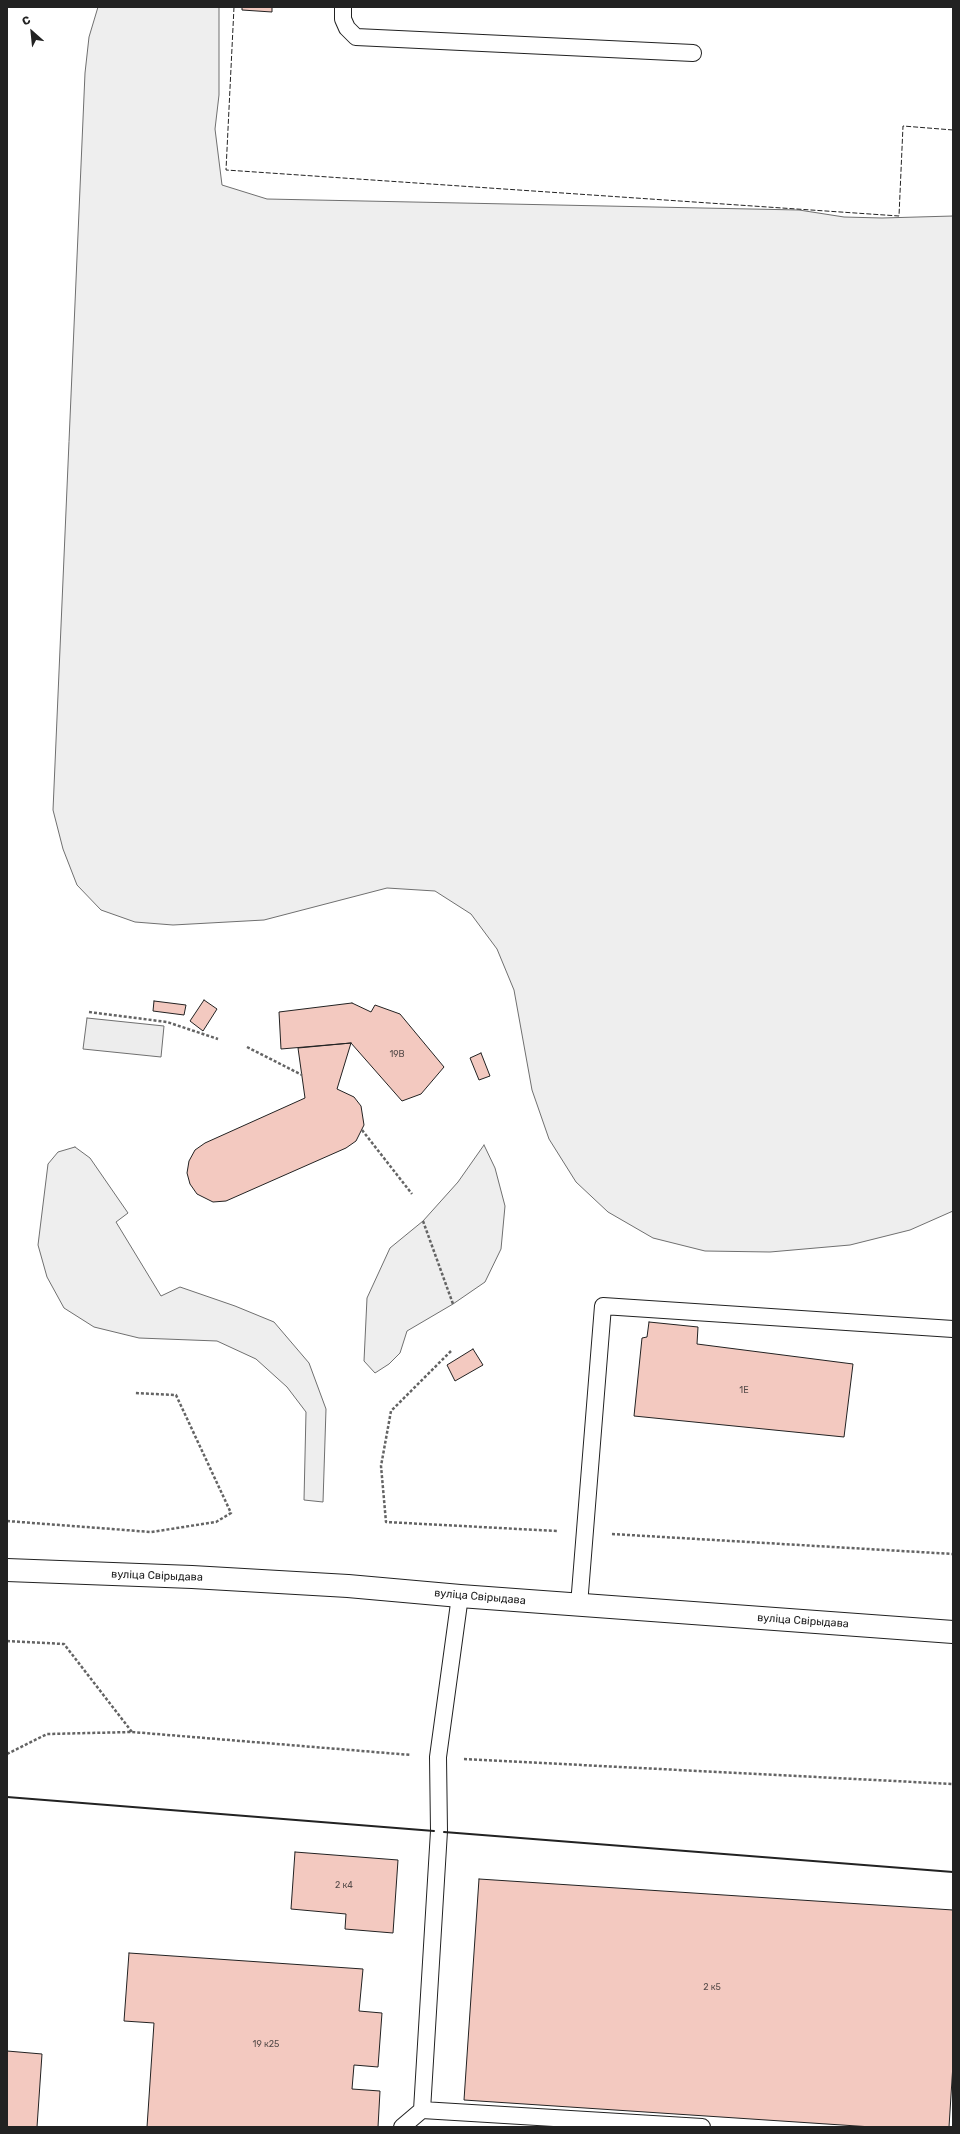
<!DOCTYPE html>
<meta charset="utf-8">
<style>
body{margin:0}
#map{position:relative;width:960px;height:2134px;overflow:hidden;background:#fff;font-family:Rubik,sans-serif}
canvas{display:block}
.frame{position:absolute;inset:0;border:8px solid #222;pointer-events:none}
.north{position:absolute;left:12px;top:12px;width:40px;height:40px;-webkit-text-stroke:3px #fff;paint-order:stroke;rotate:333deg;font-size:11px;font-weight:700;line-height:16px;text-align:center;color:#222}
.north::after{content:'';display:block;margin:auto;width:14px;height:18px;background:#222;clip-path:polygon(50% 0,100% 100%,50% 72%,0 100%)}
</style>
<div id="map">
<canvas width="960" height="2134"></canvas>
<div class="frame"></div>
<div class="north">С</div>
</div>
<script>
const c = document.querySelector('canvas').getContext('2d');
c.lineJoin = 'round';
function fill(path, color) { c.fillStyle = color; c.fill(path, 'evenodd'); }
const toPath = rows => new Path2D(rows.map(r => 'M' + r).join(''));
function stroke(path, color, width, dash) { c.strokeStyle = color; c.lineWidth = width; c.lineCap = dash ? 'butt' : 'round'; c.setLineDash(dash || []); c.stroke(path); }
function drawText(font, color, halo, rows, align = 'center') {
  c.font = font + ' Rubik,sans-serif'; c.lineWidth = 3; c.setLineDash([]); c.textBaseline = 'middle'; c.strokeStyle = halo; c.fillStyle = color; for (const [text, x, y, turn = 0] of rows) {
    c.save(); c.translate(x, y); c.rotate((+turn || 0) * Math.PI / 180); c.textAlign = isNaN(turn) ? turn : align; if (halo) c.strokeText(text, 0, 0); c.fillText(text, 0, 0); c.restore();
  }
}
const green = toPath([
 [98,7,219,7,219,95,215,129,222,185,267,199,799,210,844,217,882,218,953,216,953,1211,910,1230,850,1245,770,1252,705,1251,653,1238,608,1212,576,1182,549,1139,532,1090,514,990,497,949,471,914,435,891,387,888,264,920,173,925,135,922,101,910,77,885,63,849,53,810,85,73,89,37,98,7],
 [484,1145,495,1168,505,1206,501,1249,485,1282,453,1304,407,1331,400,1353,389,1364,375,1373,364,1361,367,1298,390,1248,423,1221,458,1182,484,1145],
 [75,1147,90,1158,128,1213,116,1222,161,1296,180,1287,235,1306,274,1322,309,1363,326,1409,323,1502,304,1500,306,1412,287,1387,256,1359,217,1341,139,1338,94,1327,64,1308,47,1277,38,1245,48,1164,58,1152,75,1147]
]);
fill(green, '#eee');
stroke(green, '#6f6f6f', 1);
const parking = toPath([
 [87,1018,164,1026,161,1057,83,1049,87,1018]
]);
fill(parking, '#ededed');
stroke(parking, '#6f6f6f', 1);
const building = toPath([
 [242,7,272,7,272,12,242,10,242,7],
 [204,1000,217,1009,203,1031,190,1021,204,1000],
 [154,1001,186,1005,184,1015,153,1011,154,1001],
 [352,1003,371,1012,375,1005,400,1014,444,1067,421,1094,402,1101,351,1043,281,1049,279,1012,352,1003],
 [351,1043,337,1089,354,1097,361,1106,364,1125,356,1141,346,1148,226,1201,213,1202,197,1194,190,1184,187,1173,189,1161,195,1150,205,1143,305,1098,298,1048,351,1043],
 [481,1053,490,1076,479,1080,470,1058,481,1053],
 [649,1322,698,1327,697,1344,853,1364,844,1437,634,1416,642,1338,647,1337,649,1322],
 [473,1349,483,1365,455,1381,447,1365,473,1349],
 [295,1852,398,1860,393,1933,345,1929,346,1914,291,1909,295,1852],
 [479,1879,953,1910,953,2064,949,2127,872,2127,464,2100,479,1879],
 [129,1953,363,1969,359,2011,382,2013,378,2067,354,2065,352,2089,380,2091,378,2127,147,2127,154,2023,124,2021,129,1953],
 [7,2051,42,2054,37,2127,7,2127,7,2051]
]);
fill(building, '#f3c9c0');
stroke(building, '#222', 1);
const service = toPath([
 [343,7,343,19,347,28,356,37,693,53],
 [579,1605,603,1306,953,1329],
 [422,2110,702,2127],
 [402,2127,422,2110,439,1831,438,1757,460,1596]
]);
const secondary = toPath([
 [7,1570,192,1577,348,1586,460,1596,953,1632]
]);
stroke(service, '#222', 18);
stroke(secondary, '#222', 24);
stroke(toPath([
 [89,1012,167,1022,218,1039],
 [247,1047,302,1075],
 [362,1130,412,1194],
 [423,1221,453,1304],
 [451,1351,391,1411,381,1466,386,1522,557,1531],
 [7,1521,151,1532,216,1522,231,1513,176,1395,135,1393],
 [612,1534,953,1554],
 [7,1641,64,1644,132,1732],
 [7,1754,47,1734,132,1732,411,1755],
 [464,1759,953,1784]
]), '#646464', 2.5, [3, 2]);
stroke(service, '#fff', 16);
stroke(secondary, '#fff', 22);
stroke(toPath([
 [234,7,226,170,899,216,903,126,953,130]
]), '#222', 1, [5, 2]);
stroke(toPath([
 [7,1797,434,1831],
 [444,1832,953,1872]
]), '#222', 2);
drawText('9px', '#564c4a', null, [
 ["19В",397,1054],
 ["1Е",744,1390],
 ["2 к4",344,1885],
 ["2 к5",712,1987],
 ["19 к25",266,2044]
]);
drawText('11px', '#222', '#fff', [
 ["вуліца Свірыдава",157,1576,2],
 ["вуліца Свірыдава",480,1597,5],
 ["вуліца Свірыдава",803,1621,4]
]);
</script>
